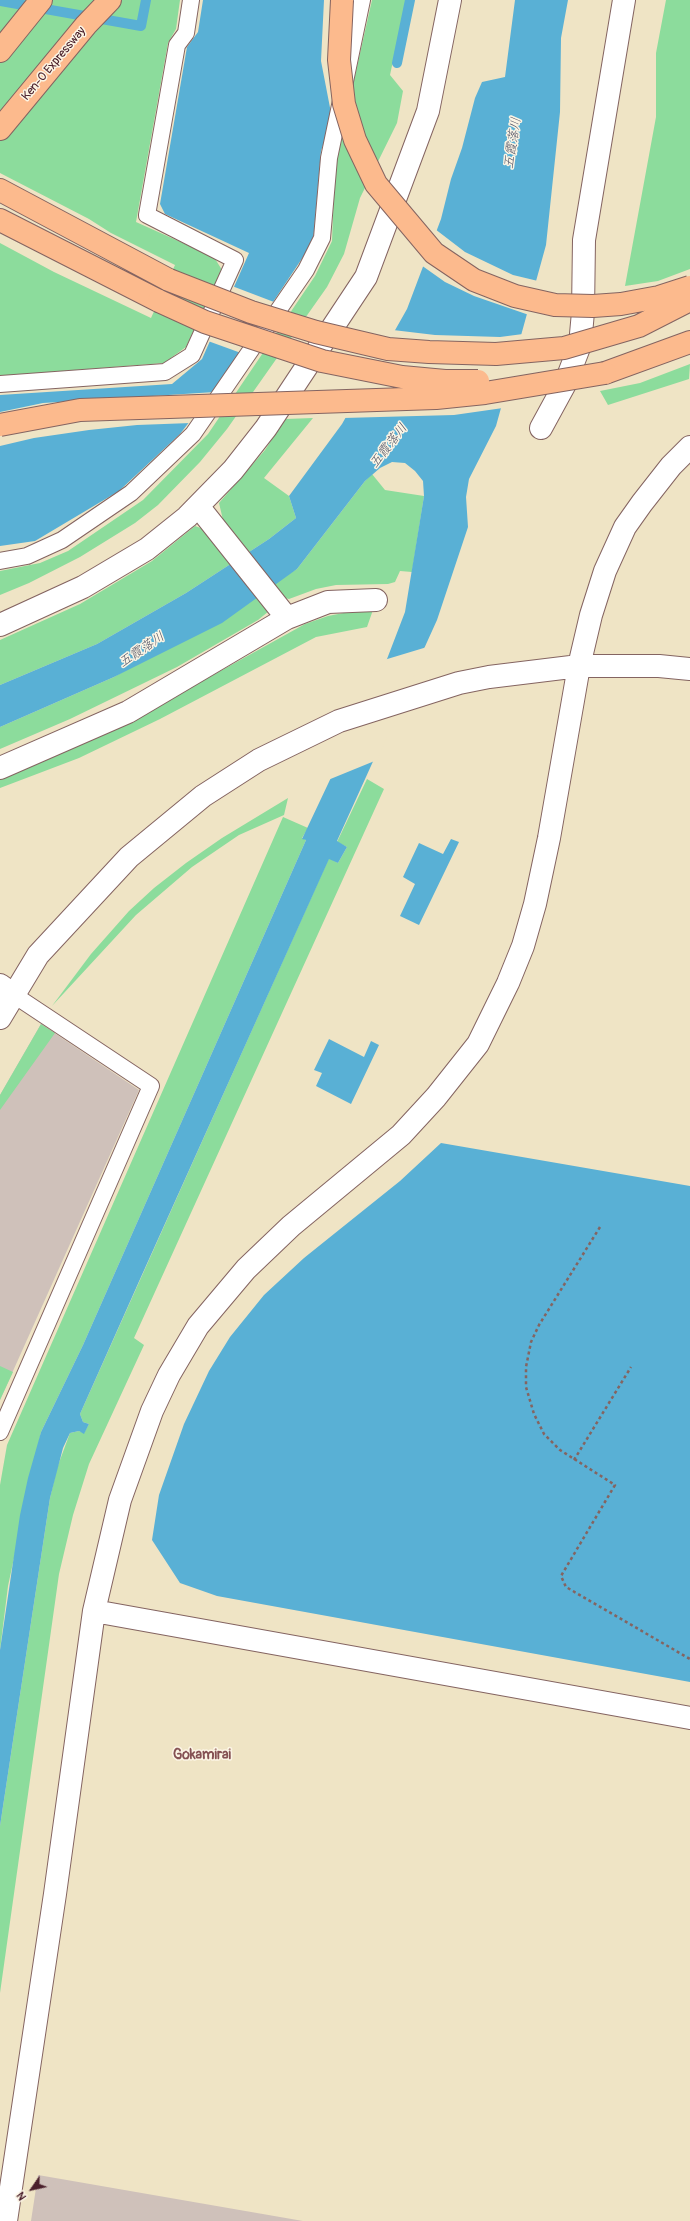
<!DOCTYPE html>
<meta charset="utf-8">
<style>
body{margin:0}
#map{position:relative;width:690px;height:2221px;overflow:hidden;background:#efe4c5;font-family:Pangolin,sans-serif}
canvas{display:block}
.north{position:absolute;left:12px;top:2169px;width:40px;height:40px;-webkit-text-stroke:3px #fcf5e5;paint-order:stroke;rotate:236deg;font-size:11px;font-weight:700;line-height:16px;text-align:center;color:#4a1f2b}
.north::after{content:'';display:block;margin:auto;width:14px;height:18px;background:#4a1f2b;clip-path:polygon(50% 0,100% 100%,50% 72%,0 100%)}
</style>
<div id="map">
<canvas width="690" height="2221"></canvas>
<div class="north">N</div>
</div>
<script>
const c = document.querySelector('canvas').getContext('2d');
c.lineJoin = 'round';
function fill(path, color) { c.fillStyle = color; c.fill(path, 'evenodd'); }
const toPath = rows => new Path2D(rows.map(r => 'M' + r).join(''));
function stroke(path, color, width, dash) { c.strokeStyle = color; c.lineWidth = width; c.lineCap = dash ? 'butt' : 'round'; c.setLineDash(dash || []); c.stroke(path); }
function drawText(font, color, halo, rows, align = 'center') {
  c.font = font + ' Pangolin,"Klee One",sans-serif'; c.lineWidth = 3; c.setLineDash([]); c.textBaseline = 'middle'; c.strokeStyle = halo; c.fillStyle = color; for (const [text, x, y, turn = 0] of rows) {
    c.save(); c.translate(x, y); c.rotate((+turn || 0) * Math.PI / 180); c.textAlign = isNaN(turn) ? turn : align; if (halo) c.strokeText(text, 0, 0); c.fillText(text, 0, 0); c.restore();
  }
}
fill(toPath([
 [41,1024,139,1090,0,1400,0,1095],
 [38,2175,303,2221,31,2221]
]), '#cfc1ba');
fill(toPath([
 [0,0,180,0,176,29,168,43,136,222,214,257,222,270,186,347,164,363,0,376,0,243,54,272,151,318,175,265,111,233,89,219,0,173],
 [372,0,406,0,390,75,403,91,397,123,360,198,344,254,327,287,227,429,200,462,158,505,135,523,80,557,29,583,0,595,0,571,40,563,68,551,143,500,208,434,315,276,332,241,335,164],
 [666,0,690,0,690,269,658,281,625,286,656,117,656,53],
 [690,364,689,379,608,405,600,391,640,383],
 [313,418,264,478,289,496,296,518,269,539,186,593,97,644,0,685,0,640,80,604,152,561,195,526,209,531,223,520,219,503,265,450,285,419],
 [372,474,385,490,424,496,412,572,400,571,395,582,388,584,336,585,316,589,289,599,285,598,258,620,177,667,70,719,0,749,0,727,114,677,297,569,365,481],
 [374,607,367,627,316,637,160,719,79,758,0,788,0,776,188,689,305,624,328,616],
 [367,779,384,789,134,1338,144,1345,89,1464,73,1515,59,1574,0,1993,0,1826,50,1498,57,1468,70,1433,79,1431,84,1433,89,1424,83,1422,80,1414,329,858,338,863,347,847,337,842],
 [288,798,284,815,239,835,192,867,136,915,52,1006,91,954,129,911,154,888,186,863,222,838],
 [283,817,308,828,302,838,306,840,83,1345,41,1432,8,1586,0,1650,0,1485,7,1445],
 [41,1024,55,1033,0,1110,0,1095],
 [0,1366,13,1372,0,1400]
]), '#8cdc9c');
fill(toPath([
 [203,0,348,0,328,130,321,151,313,242,217,386,180,434,119,491,35,541,0,546,0,395,172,384,202,359,249,253,165,214,160,204,187,47,198,32],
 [515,0,568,0,561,38,560,112,546,245,496,426,469,479,466,497,468,527,437,620,337,841,347,847,338,863,329,859,141,1277,80,1414,83,1422,89,1424,84,1434,79,1431,70,1433,63,1448,50,1498,0,1826,0,1650,20,1515,28,1478,41,1432,83,1345,306,840,302,839,387,659,405,612,424,496,423,481,415,471,405,463,392,462,380,468,365,481,297,569,222,623,114,677,0,727,0,685,97,644,186,593,269,539,296,518,289,496,342,424,407,309,441,219,451,179,462,148,475,98,482,82,505,77],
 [451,839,459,842,419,925,400,916,415,884,403,877,419,843,443,854],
 [329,1039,364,1057,371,1041,379,1045,351,1104,316,1086,322,1073,314,1070],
 [441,1143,690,1186,690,1682,217,1596,180,1583,152,1540,159,1495,184,1424,209,1371,230,1337,264,1295,304,1258,400,1181]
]), '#59b0d5');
fill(toPath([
 [324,0,350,0,332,118,321,61],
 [435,229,465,252,513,275,538,281,529,315,474,296,445,282,421,265],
 [232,286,274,302,241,353,208,341],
 [393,330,435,335,500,337,523,334,503,408,454,415,343,418],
 [215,392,191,423,137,425,89,430,34,438,0,446,0,412,43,403],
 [427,647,377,760,328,780,384,660]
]), '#efe4c5');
stroke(toPath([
 [0,1,141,26,146,0],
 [397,63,410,0]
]), '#59b0d5', 10);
const service = toPath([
 [0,384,165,372,192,355,235,260,147,215,177,45,186,33,191,0],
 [0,561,27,556,62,540,131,493,193,434,306,270,322,238,329,158,362,0],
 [0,1432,151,1086,14,995]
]);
const minor = toPath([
 [541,428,565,384,580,345,583,312,584,240,624,0],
 [198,506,287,618],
 [0,625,83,587,147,549,187,517,233,470,266,428,366,277,428,111,450,0],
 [0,768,128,712,287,618,328,602,376,600],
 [0,985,14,995]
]);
const tertiary = toPath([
 [0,1018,38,955,129,857,203,796,259,760,339,721,459,683,489,677,579,666,659,666,690,669],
 [94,1611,690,1718],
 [6,2221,55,1894,94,1611,120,1500,152,1411,169,1375,198,1326,246,1269,291,1226,401,1135,436,1097,478,1044,508,983,523,946,535,904,549,838,579,666,591,615,605,571,625,527,642,503,671,466,690,447]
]);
const motorway = toPath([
 [0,51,41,0],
 [0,129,86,25,110,0],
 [0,190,169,280],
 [0,220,159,301],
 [605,373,690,342]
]);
stroke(service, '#846461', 18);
stroke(minor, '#846461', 24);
stroke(tertiary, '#846461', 24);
stroke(motorway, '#846461', 24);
stroke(toPath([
 [600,1227,539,1325,531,1342,526,1367,526,1387,534,1414,544,1434,560,1450,615,1485,561,1576,566,1587,690,1659],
 [574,1460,631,1367]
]), '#846461', 2.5, [3, 3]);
stroke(service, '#fff', 16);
stroke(minor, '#fff', 22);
stroke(tertiary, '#fff', 22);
stroke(motorway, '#fcba8d', 22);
const motorwayBridge = toPath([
 [342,0,339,60,344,104,355,140,376,184,434,253,474,280,515,296,555,305,593,306,621,304,659,297,690,287],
 [169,280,251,312,316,332,388,349,429,352,496,354,564,348,639,326,690,300],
 [159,301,205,322,322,361,402,377,445,381,478,381],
 [0,425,80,410,436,398,485,393,605,373]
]);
stroke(motorwayBridge, '#846461', 24, []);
stroke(motorwayBridge, '#fcba8d', 22);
drawText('12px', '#4a1f2b', '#fcf5e5', [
 ["Ken-O Expressway",54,64,-50]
]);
drawText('italic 13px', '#4f5266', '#fcf5e5', [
 ["五霞落川",513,143,-81],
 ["五霞落川",389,446,-52],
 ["五霞落川",142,650,-34]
]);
drawText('bold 14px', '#855153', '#fcf5e5', [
 ["Gokamirai",202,1755]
]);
</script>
